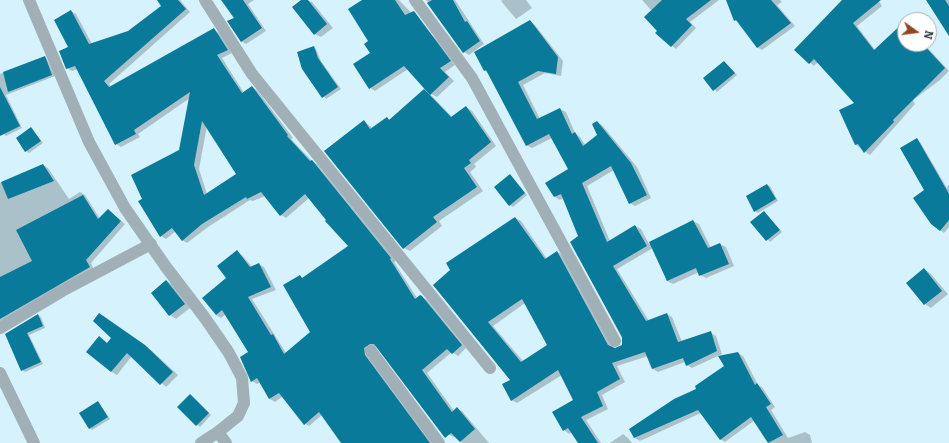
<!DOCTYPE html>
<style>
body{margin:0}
#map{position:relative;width:949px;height:443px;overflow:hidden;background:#d6f2fd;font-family:Bitter,serif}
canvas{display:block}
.north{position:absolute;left:897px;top:12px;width:40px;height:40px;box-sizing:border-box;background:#fff;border:1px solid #acb1b4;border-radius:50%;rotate:104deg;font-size:11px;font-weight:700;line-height:16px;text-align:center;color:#303d43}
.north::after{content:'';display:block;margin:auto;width:14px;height:18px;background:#8f4825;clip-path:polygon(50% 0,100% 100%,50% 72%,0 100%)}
</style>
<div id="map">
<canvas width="949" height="443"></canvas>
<div class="north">N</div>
</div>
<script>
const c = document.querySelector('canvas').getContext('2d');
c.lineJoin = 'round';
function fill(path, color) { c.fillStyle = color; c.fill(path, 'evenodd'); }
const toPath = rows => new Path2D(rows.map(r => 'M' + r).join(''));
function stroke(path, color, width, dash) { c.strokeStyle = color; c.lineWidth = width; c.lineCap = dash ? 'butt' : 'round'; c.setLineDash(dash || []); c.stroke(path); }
fill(toPath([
 [158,0,180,0,190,12,109,84,111,87,214,30,219,33,232,53,222,58,244,93,252,87,257,90,293,138,291,139,312,161,317,164,396,261,394,262,417,298,420,296,427,300,466,348,458,356,452,352,427,373,454,411,457,409,462,411,489,443,462,443,456,436,454,437,448,434,376,346,369,351,432,443,364,443,329,409,309,426,304,423,283,396,275,402,270,399,260,382,257,384,252,381,249,352,226,314,221,318,216,315,237,252,242,255,252,267,258,264,264,267,276,290,252,299,286,353,311,332,300,277,303,278,350,246,309,198,286,218,281,215,265,196,253,201,250,200,208,227,187,243,182,240,176,231,166,239,161,236,143,199,180,151,190,98,138,134,140,137,121,147,116,144,78,69,72,71,67,68,71,11,76,14,92,44,129,32,162,6],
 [207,126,238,175,207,194,199,169],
 [222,0,254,0,248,4,266,31,246,44,241,41,235,18],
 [303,0,312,2,333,28,321,37,315,34],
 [364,0,399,0,438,41,455,65,445,72,454,81,437,97,431,94,408,69,375,91,370,88,371,53],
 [426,0,455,0,484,44,469,55,464,52],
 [503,0,526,0,532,8,516,19,501,1],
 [642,0,719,0,690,22,696,28,676,49,657,33,659,31,652,11],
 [727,0,780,0,782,2,777,5,795,26,762,50,757,47,739,22,735,20],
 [844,0,878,0,882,6,857,26,875,50,905,25,905,44,924,44,949,71,940,80,913,100,915,104,870,155,856,145,856,104,818,62,814,66,796,50],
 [932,0,949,0,949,34],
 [530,21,535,25,563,61,561,76,545,73,523,85,540,119,560,109,566,112,575,133,580,137,586,146,598,136,597,122,602,125,637,167,651,198,635,206,630,203,614,170,587,186,610,241,635,226,641,229,649,244,693,221,699,224,711,248,720,244,726,247,734,266,706,278,700,275,699,272,673,284,667,281,653,248,617,269,649,321,667,314,672,317,682,342,711,333,716,336,722,354,692,368,687,365,685,362,658,372,653,369,648,356,617,366,625,382,602,395,608,409,586,420,601,443,579,443,572,432,569,434,564,430,574,400,562,375,517,403,511,400,512,380,434,286,515,218,521,221,547,259,557,252,563,255,614,349,620,348,624,342,571,242,580,236,563,198,560,200,555,197,569,169,552,138,532,148,526,145,489,73,485,71,475,53],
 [525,303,549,345,523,361,493,326],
 [314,47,316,49,321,61,341,89,326,99,303,69],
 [45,57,47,59,55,76,6,95,22,128,6,136,0,130,0,74],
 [724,62,737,75,717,92,704,78],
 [424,90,430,94,452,117,466,107,472,111,496,146,474,164,476,167,470,172,483,191,439,221,442,226,410,251,404,248,364,121,373,129,387,118,391,120],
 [31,128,43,143,29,153,26,151],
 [917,139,920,142,947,188,949,184,949,227,944,233,940,230,925,191],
 [43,165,48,168,69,199,80,192,85,195,100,219,108,210,125,224,91,263,94,270,0,325,0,183],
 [510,175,527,195,513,207,510,205],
 [767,185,770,186,778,201,758,213,755,211],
 [764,212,782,232,770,242,752,222],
 [924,269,930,273,948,294,931,308,925,304],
 [167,281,173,285,190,308,176,319,170,315],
 [38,315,41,317,45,328,29,335,43,364,25,372,22,370,7,334],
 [104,318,151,350,178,375,166,387,132,356,117,375,112,372,87,352,108,344,112,338],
 [738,353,743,356,758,385,762,387,775,407,771,410,788,438,805,432,810,435,812,443,769,443,755,420,725,442,720,439,701,413,640,441,635,438,725,367],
 [191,395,211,415,200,427,179,407],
 [98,402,110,419,92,430,90,428],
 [623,434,628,438,632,443,610,443]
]), '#0003');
fill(toPath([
 [157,0,178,0,186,9,104,81,109,87,214,28,228,50,217,55,242,93,252,86,288,135,287,136,310,161,312,160,391,258,390,259,415,299,420,295,422,296,462,345,452,354,447,349,422,370,452,412,457,407,475,429,460,442,451,433,445,438,374,344,370,344,364,348,365,355,430,443,341,443,319,412,304,425,279,393,269,399,257,378,251,382,240,357,248,352,222,310,216,315,202,298,226,278,217,266,237,250,250,267,259,263,271,287,248,297,271,335,273,334,284,354,310,332,283,285,300,275,302,278,348,246,325,221,326,220,305,194,280,216,261,192,247,199,246,197,202,224,182,241,172,228,160,237,138,201,142,199,131,175,179,150,190,92,134,130,136,134,115,145,75,66,66,69,59,51,68,47,54,20,71,10,89,44,128,31,161,6],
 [202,121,236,174,204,195,194,165],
 [221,0,243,0,262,28,241,42,227,21,234,18],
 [301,0,308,0,327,24,314,35,292,7],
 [362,0,395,0,405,15,414,11,451,61,440,68,449,77,430,95,404,66,369,89,353,64,370,53,364,44,368,41,348,9],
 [432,0,453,0,465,22,467,21,480,41,463,53,427,3],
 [662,0,711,0,686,19,692,25,671,47,655,33,657,31,644,17],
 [726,0,771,0,791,23,757,48,736,20,734,21],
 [842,0,881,0,853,23,874,50,905,21,905,44,923,44,945,68,893,120,894,122,864,153,858,144,855,145,839,110,854,103,814,59,809,64,794,50],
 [926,0,945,0,949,6,949,36],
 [530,20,558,57,556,74,538,71,518,82,537,119,560,108,572,134,575,132,583,146,597,135,592,124,597,121,631,163,647,195,629,204,611,166,582,183,607,242,635,225,647,246,613,266,646,321,667,313,678,342,711,331,717,351,686,366,683,358,652,369,645,352,612,363,620,379,597,392,603,406,581,417,598,443,578,443,568,428,563,431,552,412,573,400,558,370,511,401,502,384,510,380,433,285,450,270,446,263,515,217,545,259,557,251,608,345,615,348,622,345,622,337,570,242,578,236,561,194,554,197,545,183,568,169,549,134,526,146,486,70,484,71,474,52],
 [522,299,547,345,521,362,488,322],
 [314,46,318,58,338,87,322,98,302,69,297,52],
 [45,56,52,75,8,92,3,72],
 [724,61,735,73,713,91,703,78],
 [0,87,20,126,0,136],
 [424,89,451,117,466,106,491,142,469,160,471,163,464,168,477,187,433,217,437,222,403,249,324,151,364,120,370,129,387,117,389,120],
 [31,127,41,141,25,152,16,138],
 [917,138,949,194,949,220,940,231,931,224,913,198,924,190,900,148],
 [43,164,54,181,8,199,1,182],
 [510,174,525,193,509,206,494,187],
 [767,184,776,199,754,212,746,196],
 [83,195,98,219,108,209,121,221,86,260,90,267,0,319,0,277,32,261,16,230],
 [764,211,780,230,766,241,750,222],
 [693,220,708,248,720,243,729,264,699,276,696,268,667,281,649,242],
 [924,268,942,291,924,305,906,283],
 [166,280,185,304,169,316,151,293],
 [99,313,145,345,173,372,160,385,127,353,111,372,86,352,99,336,107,343,111,338,93,321],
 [38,314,43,326,27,333,41,362,21,371,5,334],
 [738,352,755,385,757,383,771,404,766,407,783,435,768,443,751,417,720,440,698,410,634,438,629,429,674,399,696,389,695,386,724,366,718,356],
 [190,394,209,413,196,426,177,407],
 [98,401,108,417,89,429,79,413]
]), '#097a9a');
stroke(toPath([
 [29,0,89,142,125,208,166,267,205,318,229,353,242,378,244,403,238,416,218,432,201,443],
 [205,0,252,74,490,368],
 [415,0,472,78,615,341],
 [0,328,62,291,151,244],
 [371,351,439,443],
 [0,373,34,443],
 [218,432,226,443]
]), '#a1afb6', 12);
</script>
